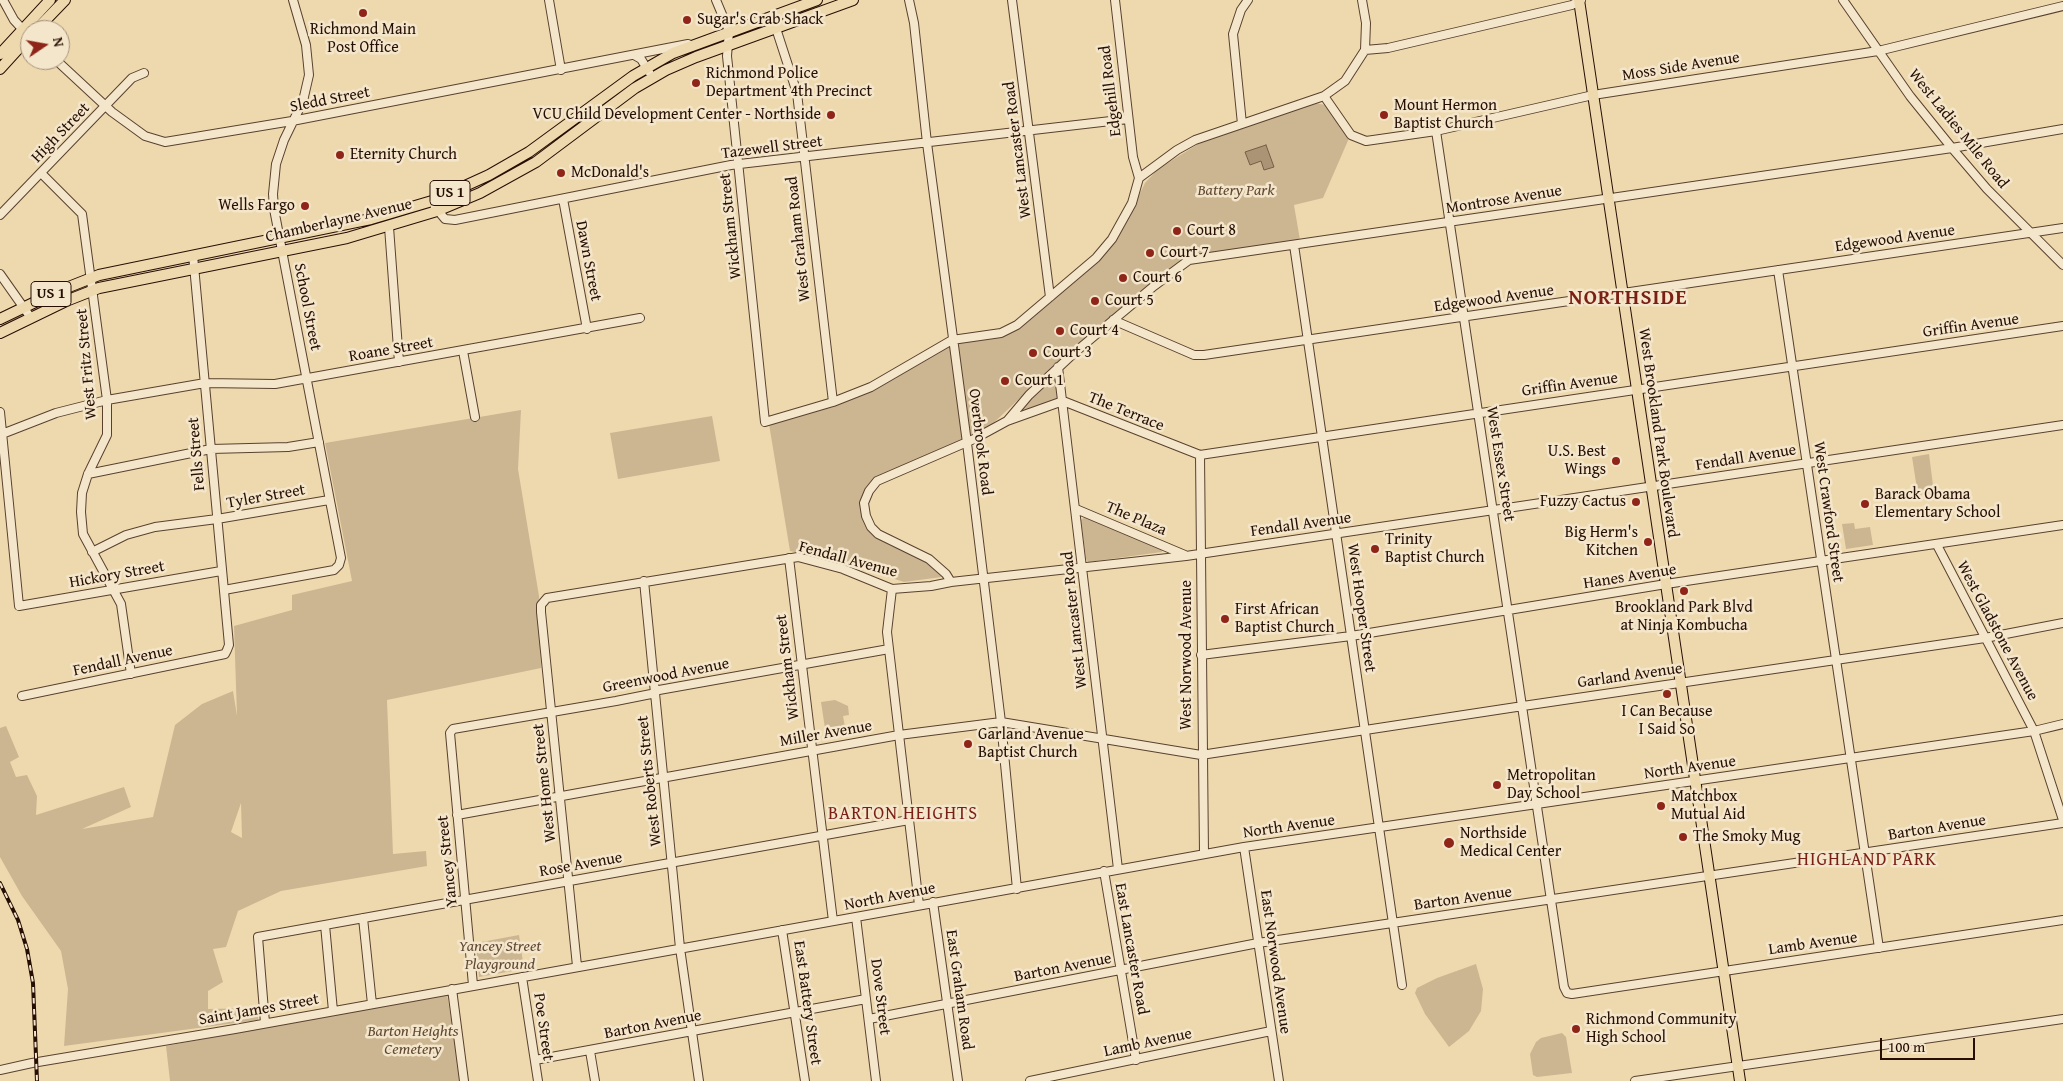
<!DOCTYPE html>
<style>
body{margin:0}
#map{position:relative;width:2063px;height:1081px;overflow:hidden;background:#eed9af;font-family:"Gentium Book Plus",serif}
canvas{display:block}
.north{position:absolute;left:20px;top:20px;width:50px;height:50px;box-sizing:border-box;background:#f4e6cb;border:1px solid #a2907b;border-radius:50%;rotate:78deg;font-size:14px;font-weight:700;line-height:20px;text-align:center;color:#270e03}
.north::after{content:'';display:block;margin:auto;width:18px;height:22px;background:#8f2418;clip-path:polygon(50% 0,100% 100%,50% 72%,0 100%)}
.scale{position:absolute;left:1880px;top:1038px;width:95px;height:22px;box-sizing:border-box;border:2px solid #270e03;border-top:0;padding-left:6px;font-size:15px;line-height:18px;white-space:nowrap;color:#270e03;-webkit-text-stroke:4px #f4e6cb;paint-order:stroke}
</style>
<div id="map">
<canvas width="2063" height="1081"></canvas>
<div class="north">N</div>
<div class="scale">100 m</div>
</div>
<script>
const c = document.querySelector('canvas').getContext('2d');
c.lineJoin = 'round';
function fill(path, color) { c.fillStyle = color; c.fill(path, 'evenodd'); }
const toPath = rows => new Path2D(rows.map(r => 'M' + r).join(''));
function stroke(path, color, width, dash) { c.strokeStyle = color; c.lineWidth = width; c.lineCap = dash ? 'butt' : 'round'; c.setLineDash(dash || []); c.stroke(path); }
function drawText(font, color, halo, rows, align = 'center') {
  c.font = font + ' "Gentium Book Plus",serif'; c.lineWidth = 5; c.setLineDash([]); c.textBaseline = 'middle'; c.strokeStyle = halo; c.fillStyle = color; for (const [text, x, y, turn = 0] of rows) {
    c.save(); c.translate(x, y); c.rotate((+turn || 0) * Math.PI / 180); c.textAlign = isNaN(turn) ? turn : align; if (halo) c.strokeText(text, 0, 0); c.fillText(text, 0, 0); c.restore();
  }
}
fill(toPath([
 [1315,103,1325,105,1350,136,1323,198,1294,205,1300,240,1183,259,1071,350,986,430,883,474,865,493,867,526,927,562,942,577,904,582,848,564,790,551,769,424,836,405,945,348,962,342,1001,336,1098,260,1133,207,1145,183,1158,169,1203,141],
 [1052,378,1056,378,1058,398,1021,413,1021,409],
 [521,410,518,469,539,596,541,668,387,700,393,854,426,851,427,866,281,891,238,911,226,947,213,949,223,982,208,991,208,1009,258,1008,258,1020,64,1046,68,989,61,951,22,896,0,857,0,728,6,726,19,757,10,762,16,777,27,775,37,796,36,815,124,787,131,807,82,829,153,817,175,725,202,704,233,691,237,716,234,626,292,610,292,595,352,581,325,443],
 [241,803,242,838,231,832],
 [712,416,720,461,618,479,610,433],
 [1929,454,1934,493,1918,495,1912,457],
 [1086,516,1161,548,1162,552,1088,562,1086,559,1081,520],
 [1854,523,1855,529,1870,527,1873,545,1846,549,1842,524],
 [835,700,848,706,849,715,843,716,846,732,826,735,821,702],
 [519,935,524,969,479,977,476,943],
 [1476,964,1483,989,1481,1011,1469,1031,1449,1047,1425,1014,1415,993,1417,988,1437,978],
 [447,994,461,1081,170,1081,166,1046],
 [1562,1033,1566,1037,1572,1073,1537,1077,1533,1075,1530,1054,1536,1042,1541,1038]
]), '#ccb692');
const water = toPath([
 [1266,145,1274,167,1264,170,1261,161,1250,165,1245,152,1266,145]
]);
fill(water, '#aa9475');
stroke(water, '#765e47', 1);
const minor = toPath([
 [3,0,14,20,26,33],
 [549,0,561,70],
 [716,0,729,31,727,56,765,422,833,402,871,387,952,340,1001,333,1017,325,1096,258,1112,239,1132,203,1139,178,1177,150,1195,140,1324,96,1345,81,1365,50,1366,23,1362,0],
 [909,0,914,23,927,143,967,443,1001,722,1017,889],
 [1012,0,1050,297],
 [1115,0,1133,157,1139,178],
 [1843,0,1910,96,1952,148,1987,189,2063,265],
 [772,16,797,93,833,402],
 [1365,50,1388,48,1572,5,1581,0],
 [634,55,641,59,649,72],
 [56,60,112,112,145,136,165,142,292,121,688,44],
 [1324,96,1351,135,1366,141,1436,131,1593,95,1878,51,2063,6],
 [1242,124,1233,34,1241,10,1248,0],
 [1436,131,1564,987,1567,993,1572,994,2063,920],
 [41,173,82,214,107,400,107,435,88,474,82,493,81,512,83,534,121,604,131,674],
 [563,199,587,329],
 [435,207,445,219,455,220,731,165,1128,119],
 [0,215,132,78,144,73],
 [389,227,399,362],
 [1294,245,1402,985],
 [1778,270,1879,948],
 [0,274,31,318],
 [1113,320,1194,355,1204,355,2063,228],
 [463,351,475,417],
 [1058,367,1118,869],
 [0,412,19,606,221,571],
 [1007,421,1029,395,1074,353,1154,286,1189,260,1952,148,2063,129],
 [2,434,56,413,107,400,205,383,275,384,640,318],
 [1200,455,2063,326],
 [1200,455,1204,854],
 [88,474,211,449,288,447,319,442],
 [1076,509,1185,555],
 [1937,545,2034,731,2063,820],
 [92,552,126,535,155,527,217,519,329,500],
 [789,558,833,921],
 [644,581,680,948,699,1081],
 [951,582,946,574,929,559,878,534,871,527,866,516,864,503,869,491,877,481,974,439,1007,421,1063,401,1200,455],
 [892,589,887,632,919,905],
 [224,590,334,570,339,565,341,558,274,209,273,194,276,164,284,140,303,101,309,75,306,45,293,0],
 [1201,655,1351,636,1666,584,2063,525],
 [22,696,225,654,227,650,229,645,193,255],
 [457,815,899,735,1001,722,1201,755,1523,706,1985,638,2063,623],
 [1244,847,1279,1081],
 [1104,871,1136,1060],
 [933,902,958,1081],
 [856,917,876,1081],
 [363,918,372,1004],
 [325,925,333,1011],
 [782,930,805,1081],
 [577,966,541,612,541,605,547,598,798,557,843,569,892,589,931,586,951,582,1186,556,2063,425],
 [522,977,538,1081],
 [473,985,450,733,453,729,616,701,651,694,659,690,889,649],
 [452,989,464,1081],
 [869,1019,1258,943,2063,823],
 [265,1023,258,937,909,820],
 [590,1051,595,1081],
 [535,1060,866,999],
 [0,1070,32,1063,235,1029,1244,847,2034,731,2063,724],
 [1030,1081,1271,1031],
 [1635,1081,2063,1019]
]);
const major = toPath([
 [1579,0,1740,1081],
 [36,30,65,0],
 [0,54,50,0],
 [0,69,30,36],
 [0,319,56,292,99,275,371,219,432,201,489,175,529,152,633,76,673,53,817,0],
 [0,333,66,301,99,288,347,238,437,211,480,193,536,162,635,88,666,70,696,57,853,0]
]);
stroke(minor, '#59412e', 10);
stroke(major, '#270e03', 12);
stroke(minor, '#f4e6cb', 8);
stroke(major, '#eed9af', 10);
const rail = toPath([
 [0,883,18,920,27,949,33,983,37,1081]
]);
stroke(rail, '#270e03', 4);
stroke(rail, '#f4e6cb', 2, [5.5]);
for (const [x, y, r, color] of [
 [363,13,5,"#8f2418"],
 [687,20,5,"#8f2418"],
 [696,83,5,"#8f2418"],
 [831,115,5,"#8f2418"],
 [1384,115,5,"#8f2418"],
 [340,155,5,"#8f2418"],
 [561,173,5,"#8f2418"],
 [305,206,5,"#8f2418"],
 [1177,231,5,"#8f2418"],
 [1150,253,5,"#8f2418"],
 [1123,278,5,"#8f2418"],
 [1095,301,5,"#8f2418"],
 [1060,331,5,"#8f2418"],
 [1033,353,5,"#8f2418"],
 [1005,381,5,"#8f2418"],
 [1616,461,5,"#8f2418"],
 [1636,502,5,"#8f2418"],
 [1865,504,5,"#8f2418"],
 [1648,542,5,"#8f2418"],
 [1375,549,5,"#8f2418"],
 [1684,591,5,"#8f2418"],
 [1225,619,5,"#8f2418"],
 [1667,694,5,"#8f2418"],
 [968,744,5,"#8f2418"],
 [1497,785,5,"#8f2418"],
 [1661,806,5,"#8f2418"],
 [1683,837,5,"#8f2418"],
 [1449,843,6,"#8f2418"],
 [1576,1029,5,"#8f2418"]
]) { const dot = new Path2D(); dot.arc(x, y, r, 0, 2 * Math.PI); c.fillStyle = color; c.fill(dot); stroke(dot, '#f4e6cb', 2); }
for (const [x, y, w] of [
 [450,193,40],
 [51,294,40]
]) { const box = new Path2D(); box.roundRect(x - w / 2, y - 12.5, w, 25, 4); c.fillStyle = '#f4e6cb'; c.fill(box); stroke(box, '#270e03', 1); }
drawText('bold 15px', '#270e03', null, [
 ["US 1",450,193],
 ["US 1",51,294]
]);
drawText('16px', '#270e03', '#f4e6cb', [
 ["Sugar's Crab Shack",697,20],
 ["Richmond Main",363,30,"center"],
 ["Post Office",363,48,"center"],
 ["Richmond Police",706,74],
 ["Department 4th Precinct",706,92],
 ["Mount Hermon",1394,106],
 ["Baptist Church",1394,124],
 ["VCU Child Development Center - Northside",821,115,"right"],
 ["Eternity Church",350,155],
 ["McDonald's",571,173],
 ["Wells Fargo",295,206,"right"],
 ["Court 8",1187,231],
 ["Court 7",1160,253],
 ["Court 6",1133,278],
 ["Court 5",1105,301],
 ["Court 4",1070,331],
 ["Court 3",1043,353],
 ["Court 1",1015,381],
 ["U.S. Best",1606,452,"right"],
 ["Wings",1606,470,"right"],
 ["Barack Obama",1875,495],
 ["Elementary School",1875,513],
 ["Fuzzy Cactus",1626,502,"right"],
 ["Big Herm's",1638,533,"right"],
 ["Kitchen",1638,551,"right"],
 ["Trinity",1385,540],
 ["Baptist Church",1385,558],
 ["Brookland Park Blvd",1684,608,"center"],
 ["at Ninja Kombucha",1684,626,"center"],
 ["First African",1235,610],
 ["Baptist Church",1235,628],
 ["I Can Because",1667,712,"center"],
 ["I Said So",1667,730,"center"],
 ["Garland Avenue",978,735],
 ["Baptist Church",978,753],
 ["Metropolitan",1507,776],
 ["Day School",1507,794],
 ["Matchbox",1671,797],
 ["Mutual Aid",1671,815],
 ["Northside",1460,834],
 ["Medical Center",1460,852],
 ["The Smoky Mug",1693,837],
 ["Richmond Community",1586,1020],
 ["High School",1586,1038]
], 'left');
drawText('16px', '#270e03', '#f4e6cb', [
 ["Moss Side Avenue",1681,67,-9],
 ["Edgehill Road",1111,91,-97],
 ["Sledd Street",330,100,-11],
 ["West Ladies Mile Road",1958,129,51],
 ["High Street",61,133,-46],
 ["Tazewell Street",772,148,-7],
 ["West Lancaster Road",1018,150,-97],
 ["Montrose Avenue",1504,200,-9],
 ["Chamberlayne Avenue",339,221,-13],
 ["Wickham Street",731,226,-96],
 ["West Graham Road",799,239,-96],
 ["Edgewood Avenue",1895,239,-8],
 ["Dawn Street",588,261,79],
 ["Edgewood Avenue",1494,299,-8],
 ["School Street",307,307,79],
 ["Griffin Avenue",1971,326,-8],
 ["Roane Street",391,350,-10],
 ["West Fritz Street",87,364,-95],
 ["Griffin Avenue",1570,385,-8],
 ["The Terrace",1126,412,22],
 ["West Brookland Park Boulevard",1658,433,82],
 ["Overbrook Road",980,442,83],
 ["Fells Street",197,454,-95],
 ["Fendall Avenue",1746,458,-9],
 ["West Essex Street",1500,464,81],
 ["Tyler Street",266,497,-10],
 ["West Crawford Street",1828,512,82],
 ["The Plaza",1136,519,23],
 ["Fendall Avenue",1301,525,-8],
 ["Fendall Avenue",848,560,15],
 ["Hickory Street",117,575,-10],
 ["Hanes Avenue",1630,577,-9],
 ["West Hooper Street",1361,608,82],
 ["West Lancaster Road",1075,620,-96],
 ["West Gladstone Avenue",1997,631,62],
 ["West Norwood Avenue",1187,655,-90],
 ["Fendall Avenue",123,661,-12],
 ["Wickham Street",788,667,-97],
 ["Greenwood Avenue",666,676,-11],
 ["Garland Avenue",1630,676,-8],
 ["Miller Avenue",826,734,-10],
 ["North Avenue",1690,768,-8],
 ["West Roberts Street",650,781,-96],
 ["West Home Street",545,783,-96],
 ["North Avenue",1289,827,-8],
 ["Barton Avenue",1937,828,-9],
 ["Yancey Street",448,861,-96],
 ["Rose Avenue",581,865,-10],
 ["North Avenue",890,897,-11],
 ["Barton Avenue",1463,899,-8],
 ["Lamb Avenue",1813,944,-8],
 ["East Lancaster Road",1131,949,80],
 ["East Norwood Avenue",1275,962,82],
 ["Barton Avenue",1063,968,-11],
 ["East Graham Road",959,990,82],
 ["Dove Street",880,997,83],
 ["East Battery Street",807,1003,82],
 ["Saint James Street",259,1010,-10],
 ["Barton Avenue",653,1025,-11],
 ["Poe Street",543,1027,82],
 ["Lamb Avenue",1148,1043,-12]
]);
drawText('italic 16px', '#614935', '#f4e6cb', [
 ["Battery Park",1236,191],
 ["Yancey Street",500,947],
 ["Playground",500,965],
 ["Barton Heights",413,1032],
 ["Cemetery",413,1050]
]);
c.letterSpacing = '1px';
drawText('18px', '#7a1f14', '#f4e6cb', [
 ["BARTON HEIGHTS",903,814],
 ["HIGHLAND PARK",1867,860]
]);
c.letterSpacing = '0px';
c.letterSpacing = '1px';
drawText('bold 21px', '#7a1f14', '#f4e6cb', [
 ["NORTHSIDE",1628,299]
]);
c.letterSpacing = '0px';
</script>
